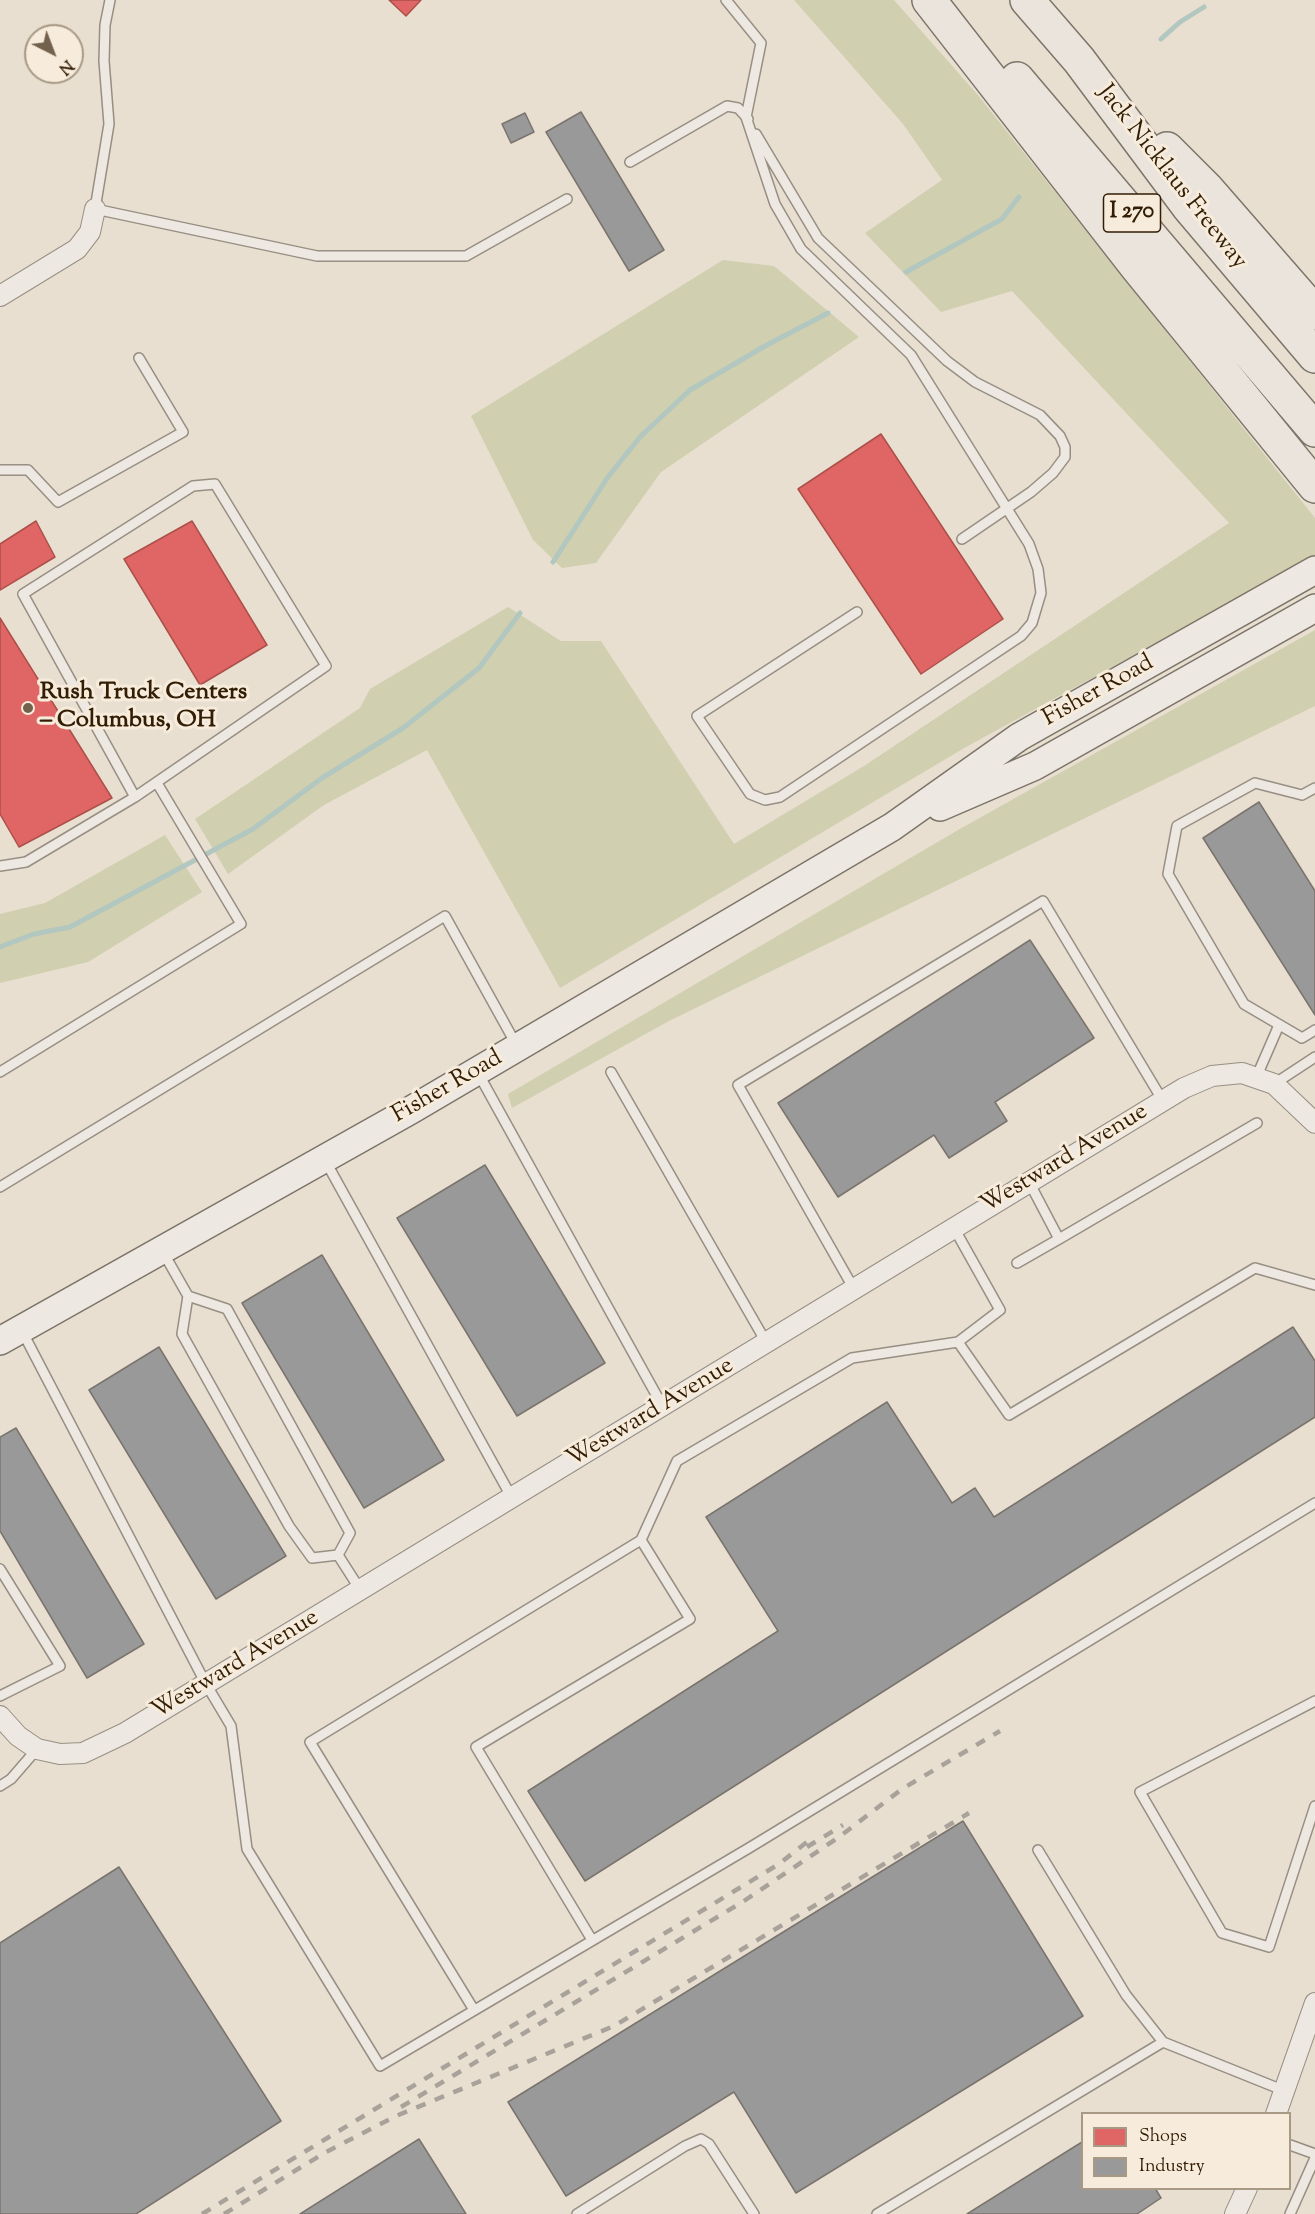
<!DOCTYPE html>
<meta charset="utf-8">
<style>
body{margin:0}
#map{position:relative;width:1315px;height:2214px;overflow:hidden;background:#e8dfd1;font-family:"Sorts Mill Goudy",serif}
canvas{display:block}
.legend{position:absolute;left:1081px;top:2112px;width:210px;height:78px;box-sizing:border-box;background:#f7ecdb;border:2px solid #a89985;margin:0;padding:8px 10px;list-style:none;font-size:18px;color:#321d05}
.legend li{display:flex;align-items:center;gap:12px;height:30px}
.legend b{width:30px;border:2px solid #a89985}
.north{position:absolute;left:24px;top:24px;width:60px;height:60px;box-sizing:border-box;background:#f7ecdb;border:2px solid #a89985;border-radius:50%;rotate:138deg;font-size:16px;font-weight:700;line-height:24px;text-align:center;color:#321d05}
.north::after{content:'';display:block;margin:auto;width:21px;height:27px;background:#72614c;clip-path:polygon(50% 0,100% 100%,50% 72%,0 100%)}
</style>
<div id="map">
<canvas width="1315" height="2214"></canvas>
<ul class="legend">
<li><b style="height:16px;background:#e06666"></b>Shops</li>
<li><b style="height:16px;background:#999"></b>Industry</li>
</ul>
<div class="north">N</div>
</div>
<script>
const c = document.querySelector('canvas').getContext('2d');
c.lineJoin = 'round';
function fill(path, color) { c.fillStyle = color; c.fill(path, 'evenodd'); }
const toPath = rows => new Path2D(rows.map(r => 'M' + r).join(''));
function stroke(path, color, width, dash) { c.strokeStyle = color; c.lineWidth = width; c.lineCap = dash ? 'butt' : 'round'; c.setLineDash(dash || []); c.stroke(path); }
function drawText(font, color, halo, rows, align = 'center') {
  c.font = font + ' "Sorts Mill Goudy",serif'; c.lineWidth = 6; c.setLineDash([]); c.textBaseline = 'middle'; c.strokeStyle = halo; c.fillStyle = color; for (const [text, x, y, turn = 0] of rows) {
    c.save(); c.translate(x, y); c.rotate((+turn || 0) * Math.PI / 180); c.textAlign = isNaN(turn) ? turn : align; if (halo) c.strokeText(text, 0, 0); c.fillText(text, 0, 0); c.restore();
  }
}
fill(toPath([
 [794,0,894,0,977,94,1315,518,1315,556,966,747,560,988,427,750,324,805,228,874,195,819,360,708,370,689,508,607,561,641,601,641,734,844,864,766,1229,523,1012,291,941,312,865,233,942,180,903,124],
 [723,260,774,266,859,337,661,472,596,563,562,568,533,540,471,416],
 [1315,630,1315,706,669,1021,512,1108,508,1094,958,830],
 [165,835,202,892,88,962,0,983,0,914,45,903]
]), '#d0cfaf');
const shops = toPath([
 [389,0,421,0,406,16,389,0],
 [881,434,1003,619,921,674,798,489,881,434],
 [36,521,55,557,0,590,0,544,36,521],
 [192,521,267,645,200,685,124,559,192,521],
 [0,618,112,798,19,847,0,814,0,618]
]);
fill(shops, '#e06666');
stroke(shops, '#ac5049', 1.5);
const industry = toPath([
 [581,112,664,250,629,271,546,132,581,112],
 [525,113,534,132,511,143,502,124,525,113],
 [1259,802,1315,891,1315,1015,1203,838,1259,802],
 [1030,940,1094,1038,995,1102,1007,1121,949,1158,934,1135,838,1197,778,1103,1030,940],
 [485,1165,605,1363,517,1416,397,1218,485,1165],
 [322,1255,444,1460,364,1508,242,1303,322,1255],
 [1293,1327,1315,1361,1315,1417,585,1881,528,1791,778,1631,706,1517,887,1402,952,1503,975,1488,994,1517,1293,1327],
 [159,1347,286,1556,216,1599,89,1390,159,1347],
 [16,1428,144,1644,87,1678,0,1531,0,1437,16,1428],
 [963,1821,1083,2016,796,2193,734,2092,566,2196,508,2102,963,1821],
 [119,1867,281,2121,136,2214,0,2214,0,1943,119,1867],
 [419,2139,466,2214,300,2214,419,2139],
 [1082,2142,1082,2188,1155,2188,1161,2198,1137,2214,967,2214,1082,2142]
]);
fill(industry, '#999');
stroke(industry, '#7a746d', 1.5);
stroke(toPath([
 [1161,39,1180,22,1204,7],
 [906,272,1002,219,1019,197],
 [553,562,608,477,640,437,690,390,765,346,828,313],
 [0,947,34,934,70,927,253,829,322,778,403,728,479,668,520,613]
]), '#b2c7bf', 5);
const service = toPath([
 [110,0,105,25,104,61,109,124,95,209,317,256,466,256,567,199],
 [726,0,761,43,746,117,775,204,801,249,911,355,1029,544,1038,569,1041,593,1032,623,1021,636,780,797,765,800,750,794,697,716,857,612],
 [756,134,818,238,947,361,975,382,1040,415,1060,436,1065,447,1065,457,1053,473,1031,492,962,539],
 [630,162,727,106,738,108,748,119],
 [0,470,28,470,58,502,183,432,139,358],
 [1315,788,1302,795,1255,783,1177,826,1168,874,1244,1004,1302,1038,1315,1030],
 [0,866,26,862,135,797,326,666,215,484,193,486,23,594,135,797],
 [0,1072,241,924,157,783],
 [611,1072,766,1342],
 [478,1073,663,1407],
 [1256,1078,1279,1025],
 [1274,1084,1315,1057],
 [326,1162,512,1498],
 [1029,1182,1059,1239,1257,1123],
 [0,1187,445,916,517,1046],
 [954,1228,1000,1310,958,1342],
 [163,1252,188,1296,227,1309,350,1533,338,1555,312,1558,289,1526,182,1334,188,1296],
 [1017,1263,1059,1239],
 [854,1289,738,1085,1043,901,1163,1101],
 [22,1331,206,1684,231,1726,247,1849,380,2066,749,1848,1315,1503],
 [338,1555,361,1591],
 [0,1569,60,1666,0,1696],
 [1315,1701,1140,1792,1222,1933,1269,1947,1315,1806],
 [0,1786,11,1779,37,1749],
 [1038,1850,1126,1995,1163,2042],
 [592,1940,476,1747,690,1619,641,1540],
 [474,2010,310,1742,641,1540,677,1461,852,1358,958,1342,1009,1415,1255,1268,1315,1285],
 [1290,2145,1315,2154],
 [577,2214,685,2146,701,2139,709,2144,754,2214],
 [877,2214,1163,2042,1285,2091],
 [1290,2214,1315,2158]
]);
const minor = toPath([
 [0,296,77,249,90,232,95,209],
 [0,1716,18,1736,37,1749,60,1754,83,1753,125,1733,1184,1088,1212,1076,1242,1073,1274,1084,1315,1123],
 [1276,2114,1315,2003],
 [1235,2214,1247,2188]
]);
const secondary = toPath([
 [940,807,1035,766,1315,608],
 [0,1341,411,1110,892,827,1019,737,1315,570]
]);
const motorway = toPath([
 [929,0,1137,267,1315,486],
 [1027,0,1079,60,1188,206,1315,356],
 [1017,79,1315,430],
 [1167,149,1208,190,1315,313]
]);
stroke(service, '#978f83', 12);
stroke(minor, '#978f83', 22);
stroke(secondary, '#7c7469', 30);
stroke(motorway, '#7c7469', 36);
stroke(service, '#ede8e1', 9);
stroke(minor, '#ede8e1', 20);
stroke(secondary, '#ede8e1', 27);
stroke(motorway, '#eae4dc', 33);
stroke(toPath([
 [807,1847,843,1825],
 [401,2107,744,1901,839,1837,902,1789,1000,1731],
 [202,2214,779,1864,812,1838],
 [224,2214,326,2152,396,2116,614,2026,969,1813]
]), '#a8a29a', 4.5, [10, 10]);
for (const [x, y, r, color] of [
 [28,708,6,"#72614c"]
]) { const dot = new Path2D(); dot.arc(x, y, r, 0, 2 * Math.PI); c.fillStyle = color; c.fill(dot); stroke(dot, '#f7ecdb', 2); }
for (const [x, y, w] of [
 [1132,213,57]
]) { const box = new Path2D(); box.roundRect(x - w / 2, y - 19, w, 38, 4.5); c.fillStyle = '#f7ecdb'; c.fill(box); stroke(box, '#321d05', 1.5); }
drawText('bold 22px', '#321d05', null, [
 ["I 270",1132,213]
]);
drawText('24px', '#321d05', '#f7ecdb', [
 ["Jack Nicklaus Freeway",1171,178,52],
 ["Fisher Road",1099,692,-29],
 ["Fisher Road",448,1088,-30],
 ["Westward Avenue",1065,1160,-31],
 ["Westward Avenue",651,1414,-31],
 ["Westward Avenue",236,1666,-31]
]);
drawText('bold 24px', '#321d05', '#f7ecdb', [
 ["Rush Truck Centers",40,694],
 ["– Columbus, OH",40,722]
], 'left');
</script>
